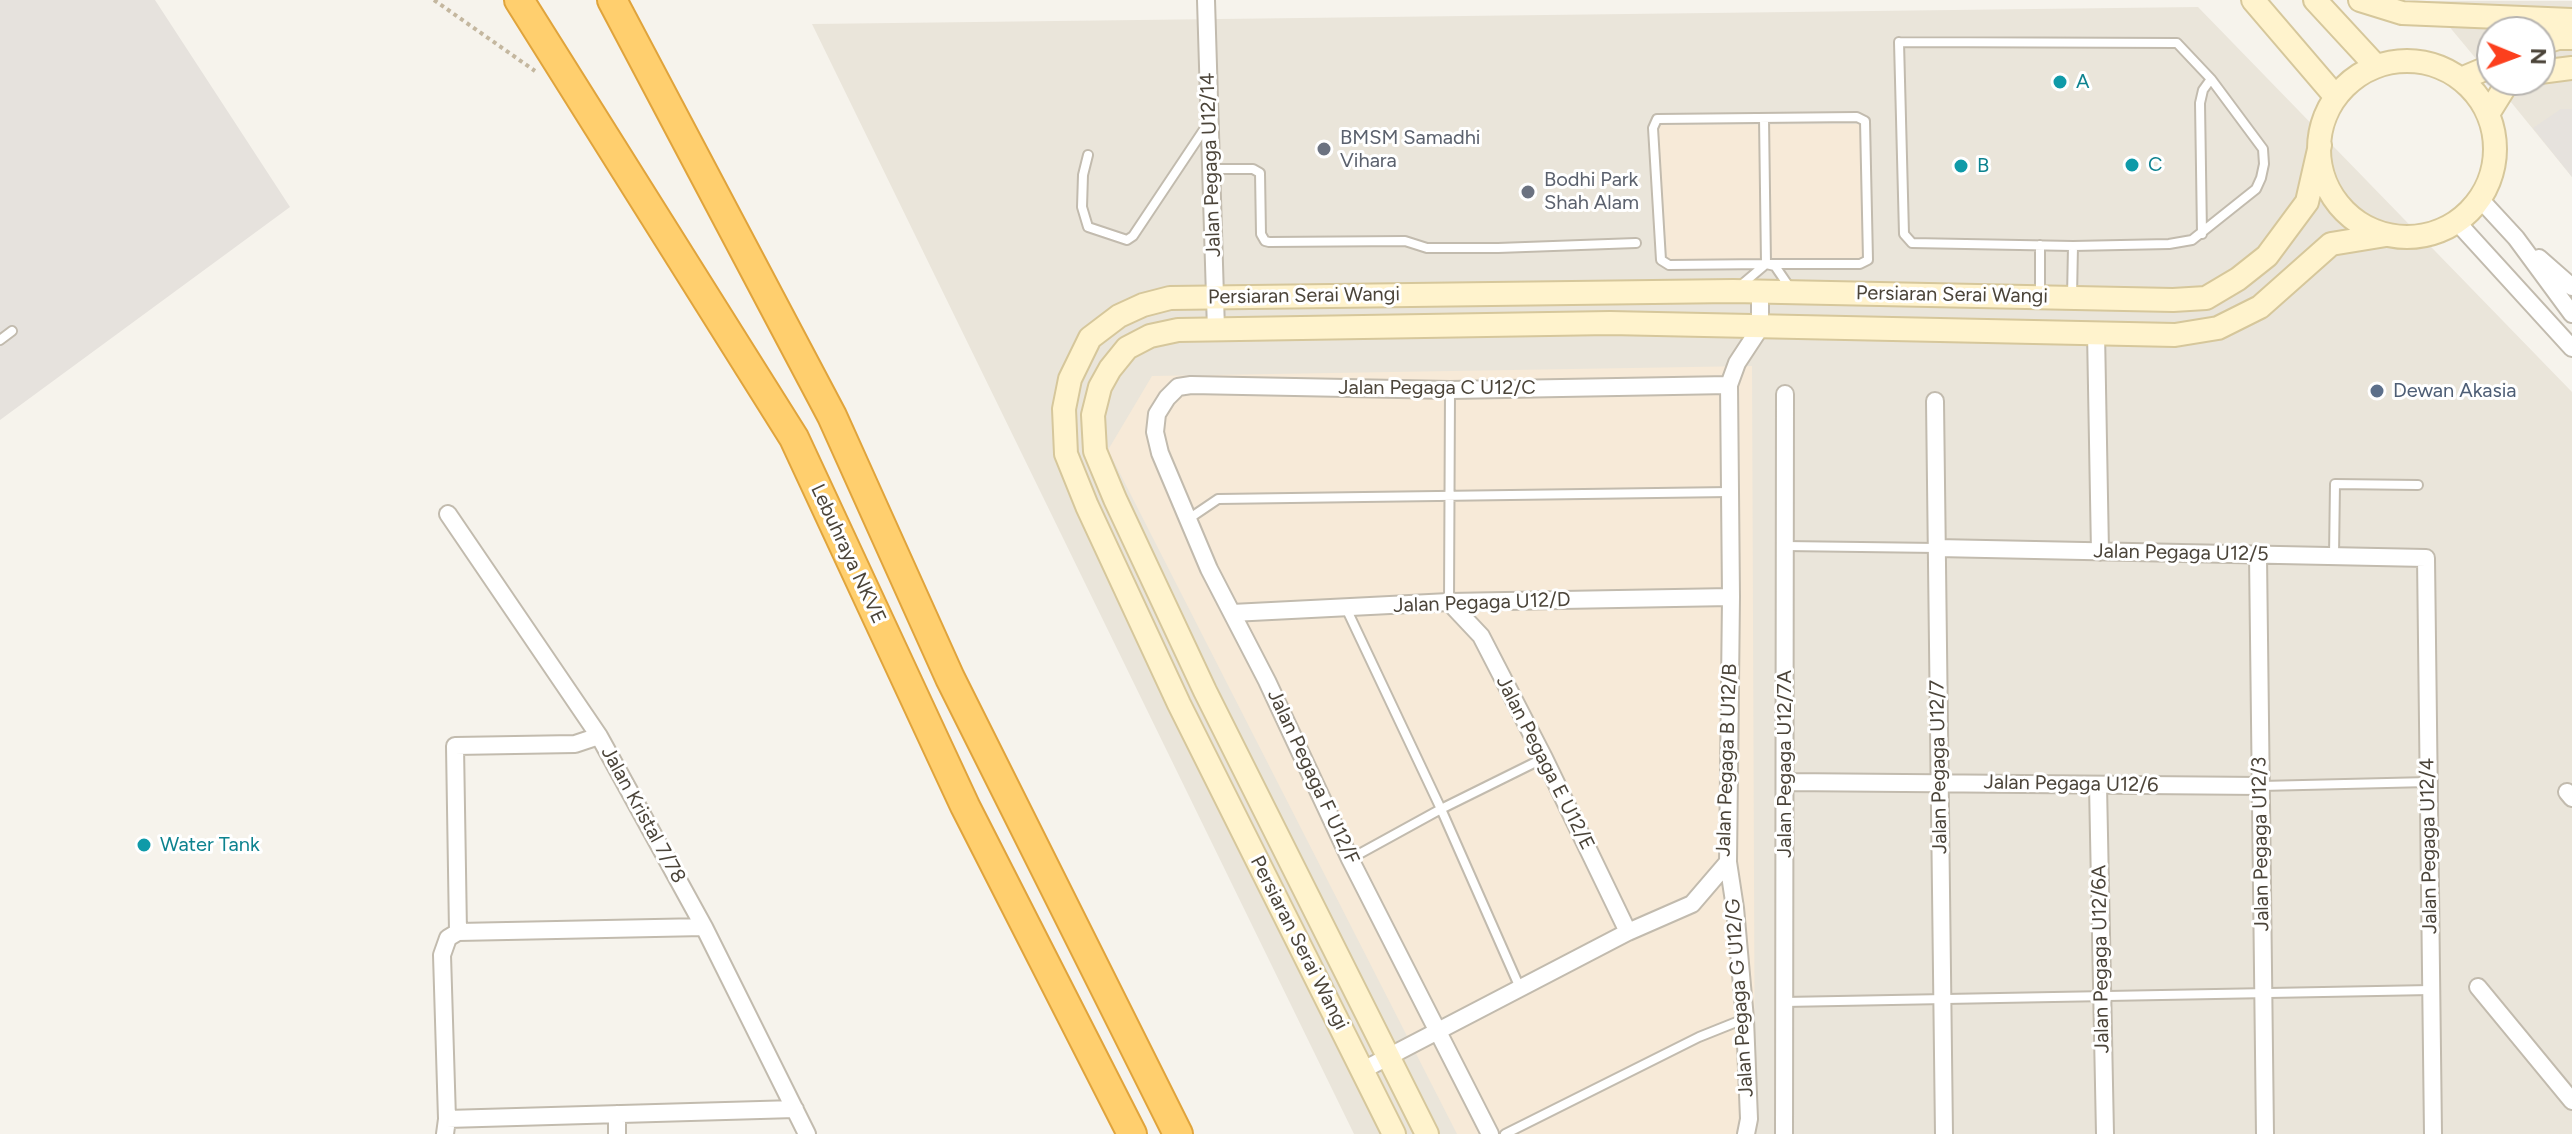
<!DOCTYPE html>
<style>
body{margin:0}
#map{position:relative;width:2572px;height:1134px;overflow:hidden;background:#f6f3ec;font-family:Figtree,sans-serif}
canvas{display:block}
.north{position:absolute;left:2476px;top:16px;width:80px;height:80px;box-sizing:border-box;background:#fff;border:2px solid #b7b4b0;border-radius:50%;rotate:91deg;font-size:22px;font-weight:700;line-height:32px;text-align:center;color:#4b4439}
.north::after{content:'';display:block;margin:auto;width:28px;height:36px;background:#fc3f1d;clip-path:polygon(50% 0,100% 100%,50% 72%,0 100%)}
</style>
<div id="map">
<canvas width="2572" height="1134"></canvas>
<div class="north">N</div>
</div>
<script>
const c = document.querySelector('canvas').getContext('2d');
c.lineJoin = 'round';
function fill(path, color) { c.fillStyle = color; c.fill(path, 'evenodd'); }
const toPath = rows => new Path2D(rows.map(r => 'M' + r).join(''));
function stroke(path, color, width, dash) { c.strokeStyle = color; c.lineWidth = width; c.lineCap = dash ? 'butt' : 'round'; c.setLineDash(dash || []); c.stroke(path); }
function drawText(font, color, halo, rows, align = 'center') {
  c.font = font + ' Figtree,sans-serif'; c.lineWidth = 6; c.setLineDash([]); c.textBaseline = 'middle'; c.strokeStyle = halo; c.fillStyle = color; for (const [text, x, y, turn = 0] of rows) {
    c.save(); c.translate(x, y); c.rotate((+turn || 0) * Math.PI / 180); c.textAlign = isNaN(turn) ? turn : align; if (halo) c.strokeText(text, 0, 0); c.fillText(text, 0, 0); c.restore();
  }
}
fill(toPath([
 [2428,1,2572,1,2572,177,2493,80,2540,80,2540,32,2492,32,2492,78],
 [2198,7,2572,392,2572,1134,1354,1134,812,24]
]), '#eae5da');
fill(toPath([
 [1860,124,1863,258,1667,260,1658,129,1661,125],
 [1752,366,1755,1134,1457,1134,1108,450,1152,376]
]), '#f7ead8');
fill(toPath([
 [0,0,155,0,290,207,0,420],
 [2561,109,2572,109,2572,177,2533,128]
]), '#e6e2dd');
const lane = toPath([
 [1899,42,2177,43,2211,79,2263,149,2264,164,2261,178,2256,189,2192,240,2169,244,2073,246,1912,243,1904,234,1899,42],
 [1764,118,1766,264],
 [1088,155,1083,175,1082,207,1088,227,1127,240,1133,236,1207,125],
 [1211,169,1253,169,1260,173,1261,234,1265,241,1269,242,1405,241,1427,248,1498,248,1636,243],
 [2202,234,2200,103,2203,90,2211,79],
 [1740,286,1766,264,1860,264,1868,260,1865,121,1857,117,1657,119,1653,128,1661,260,1669,265,1766,264,1775,266,1790,288],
 [2040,296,2040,245],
 [2072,297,2073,246],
 [0,340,12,331],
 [1187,520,1218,499,1730,492],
 [1785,546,1937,548],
 [2334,556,2335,484,2418,485],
 [1449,602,1450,390],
 [1346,608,1441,809,1520,988],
 [2261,786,2429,782],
 [1350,859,1441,809,1544,758],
 [1784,1002,2431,990],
 [1505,1134,1699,1037,1744,1019]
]);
const street = toPath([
 [1206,0,1216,330],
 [2480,199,2516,238,2572,314],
 [2457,222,2572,348],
 [2539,258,2572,287],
 [2096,332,2100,552],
 [1935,401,1944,1134],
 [448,514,599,736,704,927,807,1134],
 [1937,548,2426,558,2433,1134],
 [2258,555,2265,1134],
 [1449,602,1481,636,1544,758,1628,932],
 [1232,613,1449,602,1731,597],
 [1785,782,2261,786],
 [2098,785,2105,1134],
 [2567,792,2572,798],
 [458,932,455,746,575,744,599,736],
 [2478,987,2572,1101],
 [1363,1070,1628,932,1692,904,1728,862],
 [617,1114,617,1134],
 [447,1119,442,955,448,938,458,932,704,927],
 [445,1134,447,1119,795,1109],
 [1490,1134,1350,859,1267,681,1209,569,1160,453,1155,432,1157,414,1167,398,1178,387,1191,385,1450,390,1729,385],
 [1746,1134,1749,1119,1745,1019,1735,908,1728,862,1731,597,1729,385,1737,363,1760,328,1760,291],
 [1784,1134,1785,394]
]);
const secondary = toPath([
 [2253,0,2336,97],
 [2315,0,2376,66],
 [2360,0,2402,13,2572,20],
 [2540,44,2558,38,2572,38],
 '2319 149a88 88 0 1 1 176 0a88 88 0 1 1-176 0Z',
 [2540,72,2572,68],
 [2461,79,2492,66],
 [2488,114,2506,85,2517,80],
 [1394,1134,1179,704,1087,506,1066,454,1064,409,1070,379,1090,338,1119,316,1143,305,1170,298,1733,291,2173,300,2206,298,2238,279,2267,256,2307,202,2320,145],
 [1427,1134,1205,691,1115,499,1095,451,1093,415,1100,387,1110,369,1127,348,1150,336,1178,330,1610,323,2175,335,2218,328,2260,307,2331,244,2386,235]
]);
const highway = toPath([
 [519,0,794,438,965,806,1132,1134],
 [612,0,832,416,950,678,1178,1134]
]);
stroke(lane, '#c2bbae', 12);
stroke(street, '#c2bbae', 20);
stroke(secondary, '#d6c79b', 26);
stroke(highway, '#e0a43c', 32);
stroke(toPath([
 [434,0,535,71]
]), '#c4b79f', 4, [4, 4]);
stroke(lane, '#fff', 8);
stroke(street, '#fff', 16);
stroke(secondary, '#fff3cd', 22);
stroke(highway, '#ffcf6e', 28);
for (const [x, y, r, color] of [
 [2060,82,8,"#0f9aa8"],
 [1324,149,8,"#6b7280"],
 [2132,165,8,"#0f9aa8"],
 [1961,166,8,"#0f9aa8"],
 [1528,192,8,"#6b7280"],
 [2377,391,8,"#5c6f8a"],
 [144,845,8,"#0f9aa8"]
]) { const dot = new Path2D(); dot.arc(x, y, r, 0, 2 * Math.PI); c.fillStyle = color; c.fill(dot); stroke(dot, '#fff', 3); }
drawText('20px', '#0d838f', '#fff', [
 ["A",2076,82],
 ["C",2148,165],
 ["B",1977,166],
 ["Water Tank",160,845]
], 'left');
drawText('20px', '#5b616d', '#fff', [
 ["BMSM Samadhi",1340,138],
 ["Vihara",1340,161],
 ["Bodhi Park",1544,180],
 ["Shah Alam",1544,203]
], 'left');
drawText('20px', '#4b4439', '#fff', [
 ["Jalan Pegaga U12/14",1211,165,-92],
 ["Persiaran Serai Wangi",1952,295,1],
 ["Persiaran Serai Wangi",1304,296,-1],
 ["Jalan Pegaga C U12/C",1437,388],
 ["Jalan Pegaga U12/5",2181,553,1],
 ["Lebuhraya NKVE",848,554,65],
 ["Jalan Pegaga U12/D",1482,603,-2],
 ["Jalan Pegaga B U12/B",1727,760,-88],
 ["Jalan Pegaga E U12/E",1545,763,63],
 ["Jalan Pegaga U12/7A",1785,764,-90],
 ["Jalan Pegaga U12/7",1939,767,-91],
 ["Jalan Pegaga F U12/F",1313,777,65],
 ["Jalan Pegaga U12/6",2071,784,1],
 ["Jalan Kristal 7/78",643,815,61],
 ["Jalan Pegaga U12/3",2261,844,-91],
 ["Jalan Pegaga U12/4",2429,846,-91],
 ["Persiaran Serai Wangi",1299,943,63],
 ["Jalan Pegaga U12/6A",2101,959,-91],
 ["Jalan Pegaga G U12/G",1740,998,-94]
]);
drawText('20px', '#4e5e75', '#fff', [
 ["Dewan Akasia",2393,391]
], 'left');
</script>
